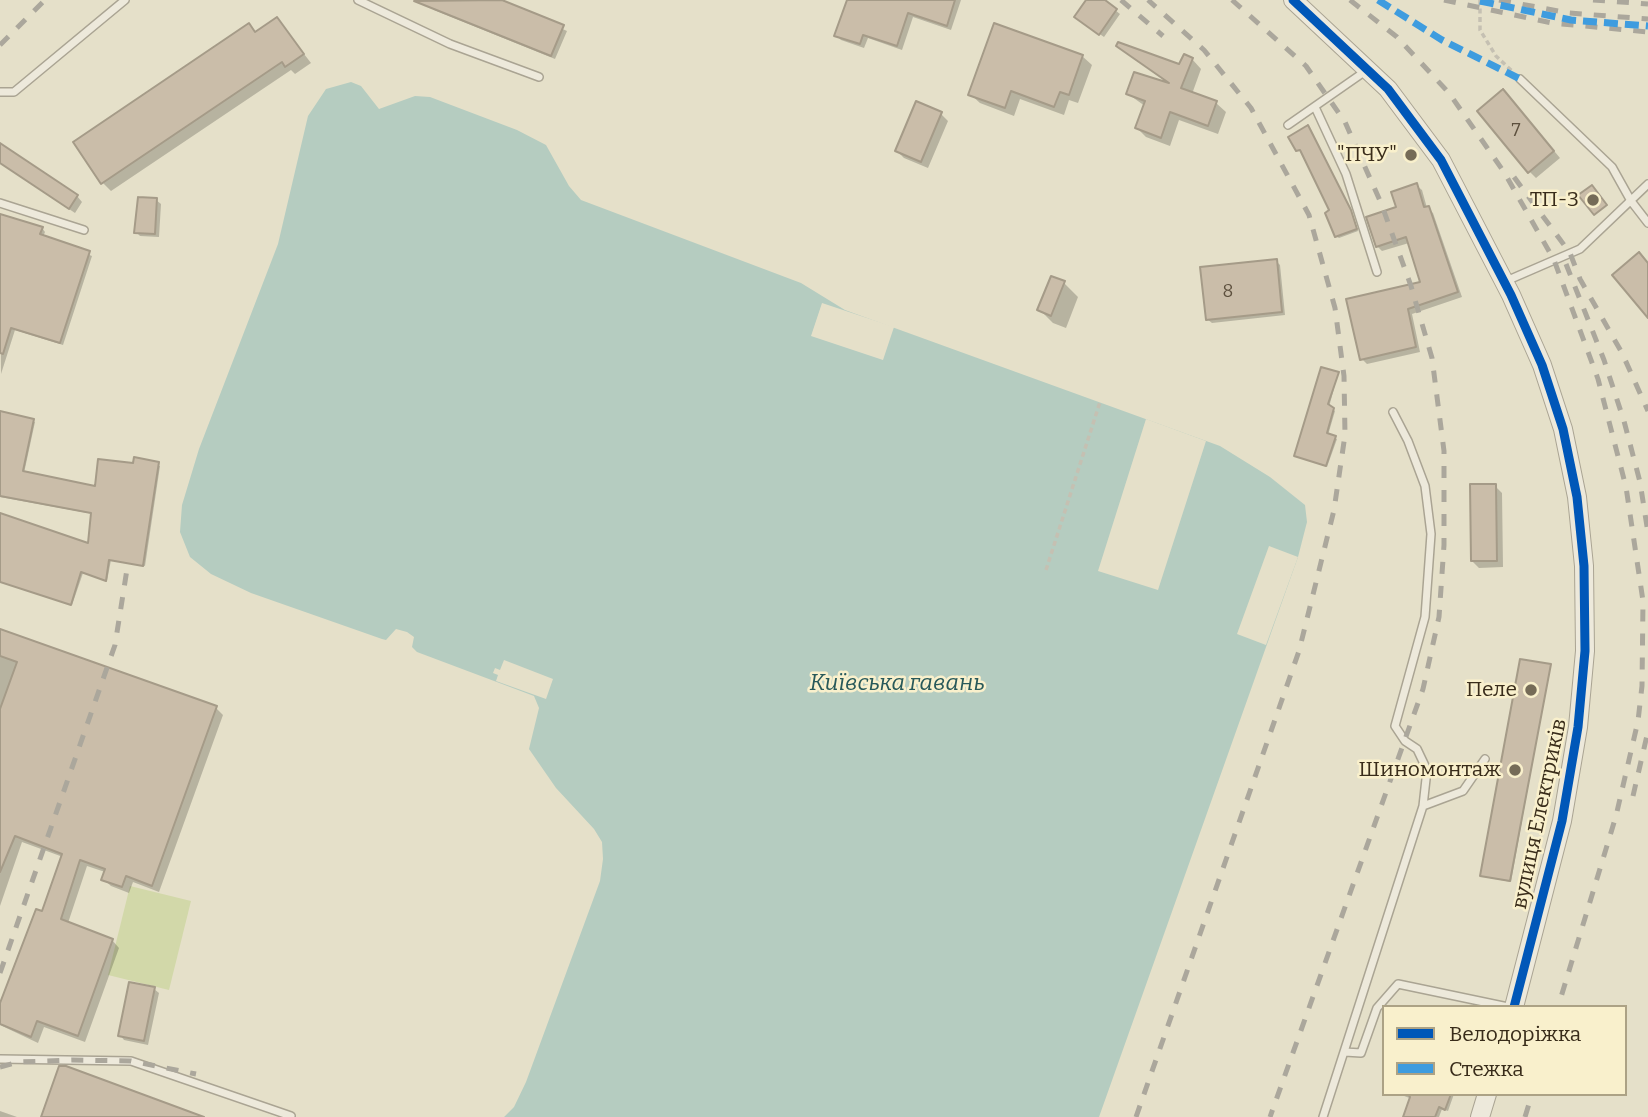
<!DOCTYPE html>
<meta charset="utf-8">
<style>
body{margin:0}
#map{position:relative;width:1648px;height:1117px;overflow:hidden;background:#e5e0c9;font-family:Bitter,serif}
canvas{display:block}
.legend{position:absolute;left:1382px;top:1005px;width:245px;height:91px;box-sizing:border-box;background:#f9f0cc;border:2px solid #aca285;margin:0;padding:9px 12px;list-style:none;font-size:21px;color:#392c1a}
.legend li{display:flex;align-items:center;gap:14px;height:35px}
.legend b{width:35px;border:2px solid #aca285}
</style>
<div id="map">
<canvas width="1648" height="1117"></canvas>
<ul class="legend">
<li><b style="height:9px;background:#0057b8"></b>Велодоріжка</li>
<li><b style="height:9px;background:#3e9cdf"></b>Стежка</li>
</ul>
</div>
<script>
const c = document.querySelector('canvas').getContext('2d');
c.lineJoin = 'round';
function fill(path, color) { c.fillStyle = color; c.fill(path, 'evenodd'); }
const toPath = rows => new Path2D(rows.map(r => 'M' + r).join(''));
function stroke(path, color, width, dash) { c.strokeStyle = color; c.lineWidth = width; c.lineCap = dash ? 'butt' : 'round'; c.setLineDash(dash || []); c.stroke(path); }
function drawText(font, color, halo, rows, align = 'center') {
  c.font = font + ' Bitter,serif'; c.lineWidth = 5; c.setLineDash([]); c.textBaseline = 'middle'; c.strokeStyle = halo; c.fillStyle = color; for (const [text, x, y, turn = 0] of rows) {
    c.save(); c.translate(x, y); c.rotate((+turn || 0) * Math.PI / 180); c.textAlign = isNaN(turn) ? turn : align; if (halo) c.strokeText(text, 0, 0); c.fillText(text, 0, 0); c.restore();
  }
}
fill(toPath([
 [130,886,191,901,169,990,108,975]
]), '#d2d8a9');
fill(toPath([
 [351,82,361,86,379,109,415,96,430,97,517,130,546,145,569,186,581,200,801,283,845,310,1220,446,1270,477,1305,505,1307,522,1298,557,1099,1117,504,1117,514,1107,526,1082,600,881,603,859,602,842,594,829,556,788,529,749,539,708,534,696,417,652,412,647,414,637,407,632,396,629,386,640,382,639,251,593,211,574,190,557,180,532,182,505,199,449,278,244,308,116,326,89]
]), '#b5ccc0');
fill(toPath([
 [822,303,894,327,883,360,811,336],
 [1146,419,1206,441,1158,590,1098,571],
 [1269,546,1298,557,1266,645,1237,634],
 [504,660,553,679,546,699,496,681,498,675,493,673,495,668,500,670]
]), '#e5e0c9');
fill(toPath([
 [432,0,497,0,567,31,555,59,434,10,430,6],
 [848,0,961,0,951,30,913,17,902,50,868,38,864,48,841,40,836,35],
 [1088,0,1102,0,1120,14,1104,37,1081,21],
 [277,19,311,63,295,74,291,70,111,191,102,182,249,25,257,33],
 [1118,46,1180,67,1192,59,1201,69,1192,94,1216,103,1226,112,1218,134,1179,120,1170,146,1146,137,1137,128,1145,106,1128,94,1169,84],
 [1082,56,1092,65,1078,103,1069,100,1064,115,1020,99,1014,116,980,103,970,94],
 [1510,98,1560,158,1536,178,1529,171],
 [941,114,948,121,928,168,904,158,897,151],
 [1308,127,1353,215,1358,231,1339,238,1336,236,1332,211,1303,152,1297,150],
 [0,144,77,196,82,202,75,213,0,163],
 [1416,185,1422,190,1427,208,1433,213,1462,297,1412,314,1420,352,1367,364,1362,359,1423,283,1409,243,1382,251,1377,246,1398,208],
 [156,200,161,204,159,237,140,236,136,232],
 [0,215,42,228,45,232,43,237,92,256,63,345,15,330,1,374],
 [1276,261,1280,265,1285,315,1212,323,1207,319],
 [1064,283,1078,297,1066,328,1053,323,1039,309],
 [1338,374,1329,407,1335,411,1328,435,1337,439,1327,467,1298,457],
 [0,413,35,422,24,473,96,489,135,465,160,466,145,566,111,560,107,581,83,573,72,605,0,581,0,515,89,546,93,514,0,497],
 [1495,486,1502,493,1503,567,1479,568,1472,561],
 [0,630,216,708,223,715,159,892,133,882,129,893,111,886,103,879,105,872,87,866,68,923,112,940,119,948,85,1042,44,1027,38,1043,0,1025,0,1010,43,914,63,857,22,842,0,906],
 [1550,666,1511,882,1484,877,1482,875],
 [154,989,159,993,148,1045,124,1040,120,1035],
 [1399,1094,1454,1094,1448,1111,1442,1109,1439,1117,1405,1117,1412,1099],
 [0,1111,17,1117,0,1117]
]), '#0003');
const building = toPath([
 [502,0,564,25,551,56,414,1,502,0],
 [847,0,955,0,947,26,908,13,897,46,863,35,860,44,834,36,847,0],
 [1086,0,1105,0,1117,9,1099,35,1074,17,1086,0],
 [277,17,304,54,285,67,282,62,101,184,73,142,249,23,255,32,277,17],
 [994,23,1083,55,1069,95,1060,92,1054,107,1011,91,1005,108,968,95,994,23],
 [1118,42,1179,64,1184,54,1193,58,1181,88,1217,101,1208,126,1170,112,1161,138,1135,128,1145,101,1126,94,1134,72,1169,83,1116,46,1118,42],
 [1503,89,1554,151,1528,173,1477,111,1503,89],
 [916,101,942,112,921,162,895,151,916,101],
 [1308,125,1351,210,1357,229,1335,237,1325,213,1329,210,1300,150,1296,151,1288,137,1308,125],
 [0,143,78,195,69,209,0,163,0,143],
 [1417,183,1424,207,1429,206,1458,292,1408,309,1416,347,1360,360,1346,299,1420,282,1406,237,1376,247,1366,217,1396,207,1391,192,1417,183],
 [1592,185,1607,205,1594,215,1578,195,1592,185],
 [138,197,157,198,155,234,134,233,138,197],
 [0,214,43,227,40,234,90,251,60,343,11,328,3,354,0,353,0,214],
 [1639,252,1648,263,1648,318,1612,275,1639,252],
 [1277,259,1282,312,1206,320,1200,267,1277,259],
 [1051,276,1065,281,1051,316,1037,310,1051,276],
 [1321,367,1339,372,1328,404,1334,408,1327,433,1336,436,1326,466,1294,456,1321,367],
 [0,411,34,419,23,471,95,486,98,459,133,463,134,457,159,462,143,566,109,560,106,581,81,572,71,605,0,582,0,513,88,543,91,513,0,496,0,411],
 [1470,484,1496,484,1497,561,1471,561,1470,484],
 [0,629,217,706,152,886,126,876,122,887,101,880,105,869,80,860,61,919,113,939,78,1036,37,1021,31,1037,0,1024,0,1003,36,909,42,911,62,854,15,836,0,872,0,709,17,662,0,656,0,629],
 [1520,659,1551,664,1510,881,1480,876,1520,659],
 [129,982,155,987,144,1041,118,1036,129,982],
 [59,1066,66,1066,204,1117,41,1117,59,1066],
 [1408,1094,1451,1094,1445,1110,1439,1107,1435,1117,1403,1117,1410,1097,1408,1094]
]);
fill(building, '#cabda9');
stroke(building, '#a59b88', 2);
const service = toPath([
 [358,0,450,44,539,77],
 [1520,79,1612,167,1631,201,1648,223],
 [0,92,14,92,125,0],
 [1315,107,1346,174,1377,272],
 [1288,125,1367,70],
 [0,203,84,230],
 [1506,281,1580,249,1648,184],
 [1393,412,1408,441,1425,486,1431,534,1425,617,1395,726,1405,741,1417,749,1427,770,1423,806],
 [1345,1052,1361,1053,1377,1008,1398,984,1508,1007],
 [0,1059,131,1061,291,1116],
 [1323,1117,1423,806,1463,791,1485,759]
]);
const tertiary = toPath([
 [1293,0,1388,89,1441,160,1511,295,1542,365,1563,429,1577,497,1584,566,1585,651,1578,727,1562,821,1514,1007],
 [1480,1117,1487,1094]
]);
stroke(service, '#aaa493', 10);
stroke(tertiary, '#aaa493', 20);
stroke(toPath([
 [1480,0,1480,30,1496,56,1513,72],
 [1046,570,1100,402]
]), '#c5c0b2', 3.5, [5, 3.5]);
stroke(service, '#ede9db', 7);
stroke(tertiary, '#ede9db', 18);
stroke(toPath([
 [1121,0,1163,36],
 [1232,0,1306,66,1345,122,1381,203,1411,286,1432,358,1444,451,1444,545,1439,617,1423,689,1270,1117],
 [1350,0,1397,37,1449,93,1504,172,1554,260,1598,379,1626,487,1643,601,1642,686,1638,721,1616,816,1558,1007],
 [1444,0,1552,23,1648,32],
 [1499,0,1569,13,1648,19],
 [1593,0,1648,4],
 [0,45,45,0],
 [1514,177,1570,253,1580,279,1622,353,1648,411],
 [1566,264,1604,360,1624,421,1640,482,1648,533],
 [1633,796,1648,731],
 [0,973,115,645,128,563],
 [0,1067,19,1062,73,1060,131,1061,196,1074],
 [1136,1117,1299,651,1334,510,1345,435,1344,376,1335,308,1309,215,1251,108,1204,50,1148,0],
 [1525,1117,1532,1094]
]), '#aba79c', 5, [12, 12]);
stroke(toPath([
 [1378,0,1442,40,1520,79],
 [1480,1,1571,20,1648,26]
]), '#3e9cdf', 7, [14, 7]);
stroke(toPath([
 [1293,0,1388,89,1441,160,1511,295,1542,365,1563,429,1577,497,1584,566,1585,651,1578,727,1562,821,1514,1007]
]), '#0057b8', 9);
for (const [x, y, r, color] of [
 [1411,155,7,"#756b57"],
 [1593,200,7,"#756b57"],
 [1531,690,7,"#756b57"],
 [1515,770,7,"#756b57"]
]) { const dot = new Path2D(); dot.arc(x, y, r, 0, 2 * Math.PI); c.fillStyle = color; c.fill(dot); stroke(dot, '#f9f0cc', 2.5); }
drawText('18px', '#5d503e', null, [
 ["7",1516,131],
 ["8",1228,292]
]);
drawText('21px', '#392c1a', '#f9f0cc', [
 ["\"ПЧУ\"",1397,155],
 ["ТП-3",1579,200],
 ["Пеле",1517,690],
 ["Шиномонтаж",1501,770]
], 'right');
drawText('21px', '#392c1a', '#f9f0cc', [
 ["вулиця Електриків",1540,814,-78]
]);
drawText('italic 23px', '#28595a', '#f9f0cc', [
 ["Київська гавань",897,684]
]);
</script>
